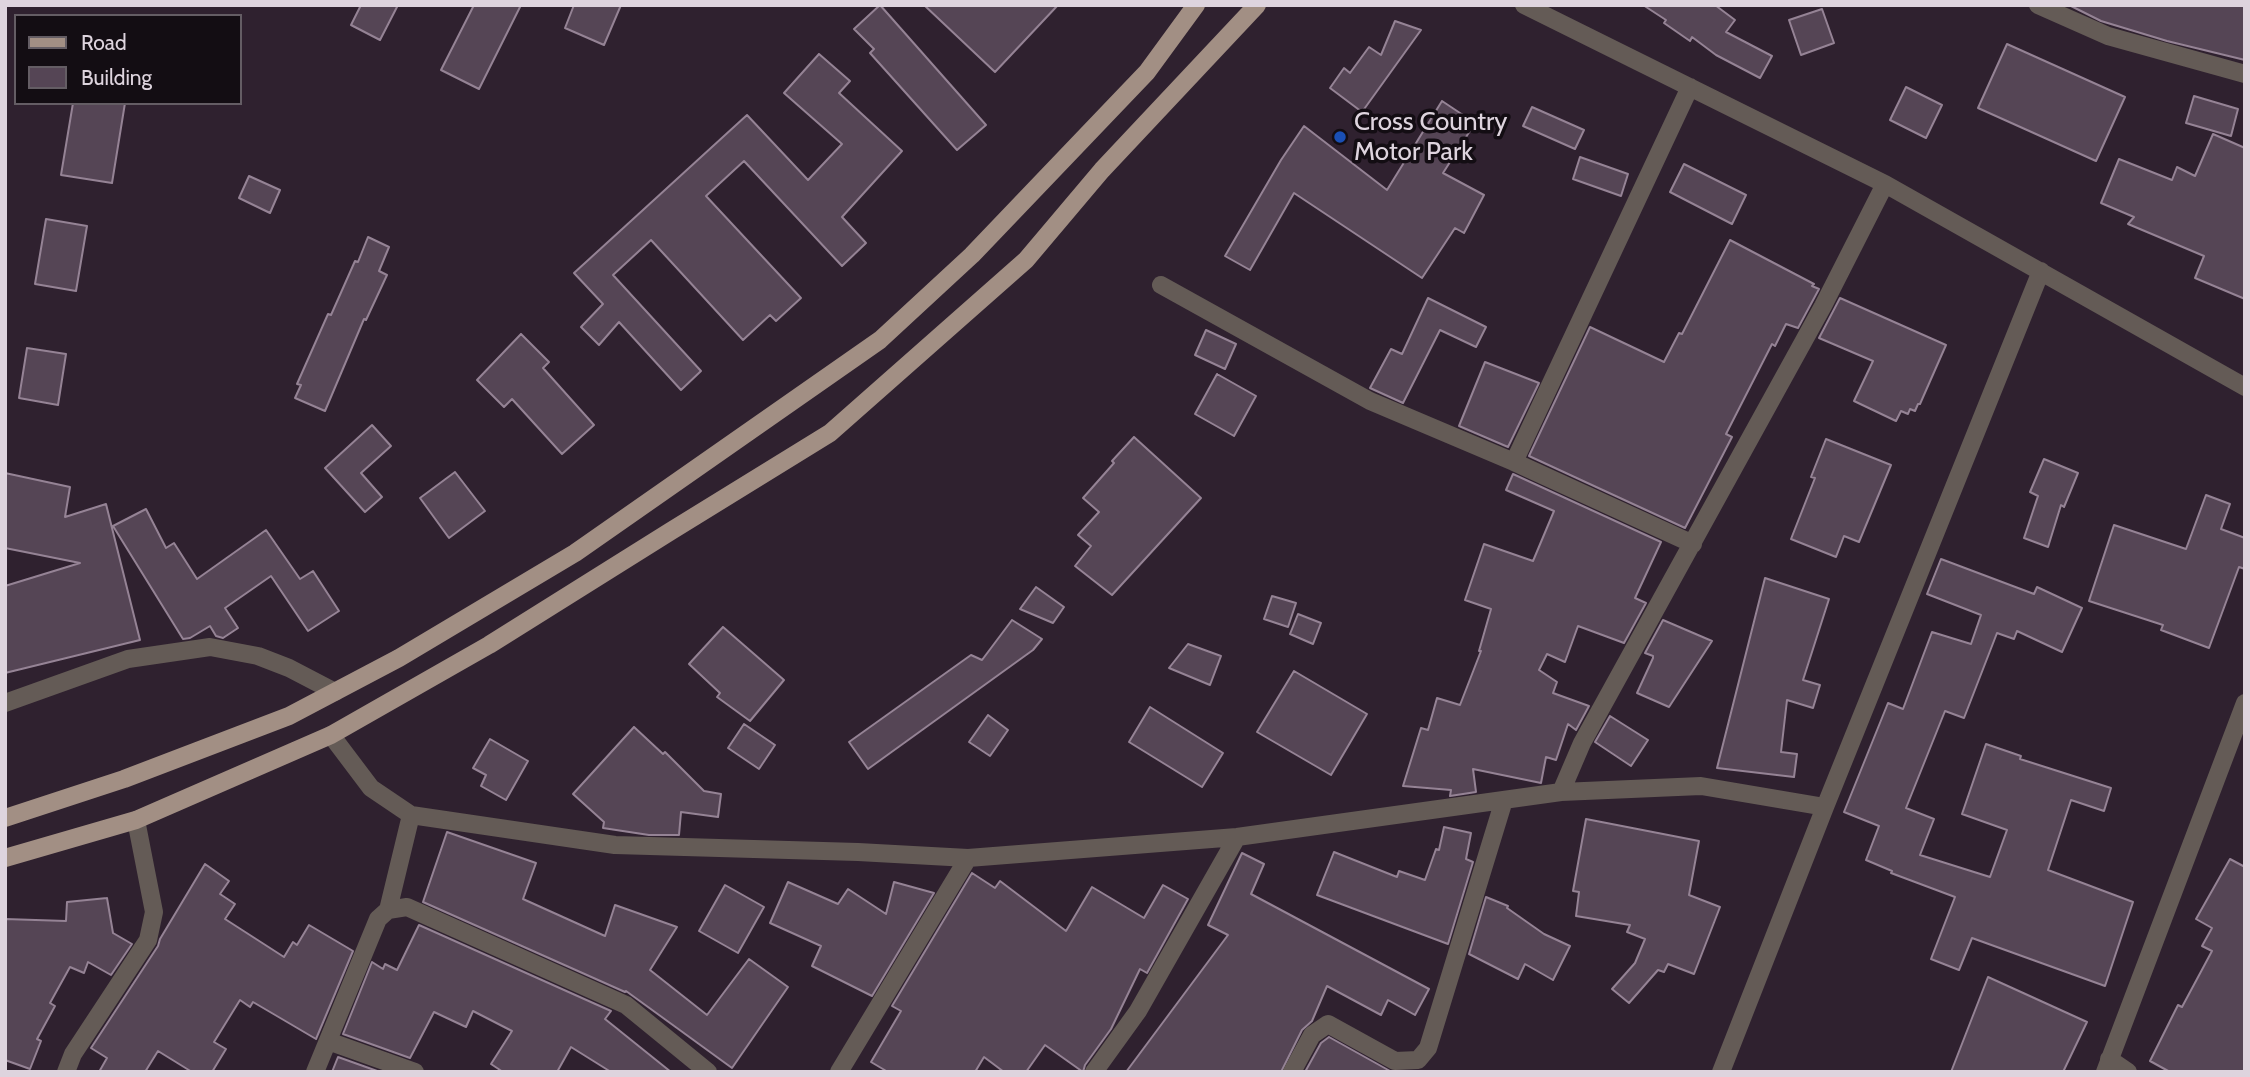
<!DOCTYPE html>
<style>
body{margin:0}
#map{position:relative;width:2250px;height:1077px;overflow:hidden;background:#2f212f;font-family:Cabin,sans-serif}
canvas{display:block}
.frame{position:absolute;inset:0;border:7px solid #ded4de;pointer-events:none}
.legend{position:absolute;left:14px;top:14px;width:228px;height:91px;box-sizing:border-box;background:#130d13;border:2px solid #645d64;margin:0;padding:9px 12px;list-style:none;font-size:21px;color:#ded4de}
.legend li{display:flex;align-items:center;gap:14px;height:35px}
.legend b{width:35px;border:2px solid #645d64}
</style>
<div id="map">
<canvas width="2250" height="1077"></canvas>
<div class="frame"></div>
<ul class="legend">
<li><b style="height:9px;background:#a28f84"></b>Road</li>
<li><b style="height:19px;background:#554555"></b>Building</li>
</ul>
</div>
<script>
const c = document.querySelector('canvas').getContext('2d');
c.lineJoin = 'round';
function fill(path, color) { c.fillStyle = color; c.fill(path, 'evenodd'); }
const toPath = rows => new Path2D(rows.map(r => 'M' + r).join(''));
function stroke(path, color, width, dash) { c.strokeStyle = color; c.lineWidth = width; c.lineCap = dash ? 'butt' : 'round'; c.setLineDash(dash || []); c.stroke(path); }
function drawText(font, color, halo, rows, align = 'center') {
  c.font = font + ' Cabin,sans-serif'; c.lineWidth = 7; c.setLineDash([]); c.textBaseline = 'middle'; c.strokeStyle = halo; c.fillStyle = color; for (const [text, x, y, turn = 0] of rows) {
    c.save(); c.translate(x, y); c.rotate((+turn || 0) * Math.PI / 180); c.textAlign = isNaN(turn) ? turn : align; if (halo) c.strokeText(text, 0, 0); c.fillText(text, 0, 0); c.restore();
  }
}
const building = toPath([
 [361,5,398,5,380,40,351,25,361,5],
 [474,5,521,5,479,89,441,70,474,5],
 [574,5,621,5,604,45,565,28,574,5],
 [880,5,986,125,957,150,870,53,874,49,854,29,880,5],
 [924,5,1058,5,995,72,924,5],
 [1643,5,1715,5,1735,20,1726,32,1772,56,1760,78,1716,55,1692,37,1690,41,1664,23,1666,20,1643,5],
 [2069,5,2245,5,2245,60,2167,41,2101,21,2069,5],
 [1822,9,1834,43,1801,55,1789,20,1822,9],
 [1395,21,1421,30,1362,112,1330,88,1344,68,1350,73,1369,47,1381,55,1395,21],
 [2007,44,2125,97,2096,161,1978,108,2007,44],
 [819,54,850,81,839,93,902,151,842,217,866,243,842,266,744,161,706,196,801,298,776,321,770,315,743,340,651,240,613,275,701,371,681,390,619,322,599,345,581,327,603,304,574,273,747,115,808,180,842,144,784,93,819,54],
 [1906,87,1942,105,1926,138,1890,120,1906,87],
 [2194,96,2238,109,2231,136,2186,123,2194,96],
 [1442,101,1475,123,1443,173,1484,195,1464,233,1455,228,1422,278,1294,193,1250,270,1225,256,1281,160,1304,126,1387,190,1442,101],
 [73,103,125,103,112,183,61,175,73,103],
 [1532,107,1584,130,1575,149,1523,126,1532,107],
 [2213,134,2245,148,2245,299,2195,278,2204,256,2128,224,2134,217,2101,203,2119,159,2172,180,2177,167,2195,176,2213,134],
 [1580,157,1628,174,1621,196,1573,179,1580,157],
 [1684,164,1746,195,1732,224,1670,192,1684,164],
 [249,176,280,190,270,213,239,198,249,176],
 [46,219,87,226,76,291,35,284,46,219],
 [368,237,389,247,379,271,387,275,366,320,364,319,325,411,295,398,301,385,297,384,328,314,331,315,355,261,358,262,368,237],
 [1730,240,1814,284,1812,286,1819,289,1798,328,1786,324,1775,346,1772,344,1726,434,1732,437,1685,528,1529,456,1590,327,1664,362,1679,333,1682,334,1730,240],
 [1428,298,1486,327,1476,347,1440,330,1403,403,1370,388,1391,349,1402,354,1428,298],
 [1840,298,1946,345,1920,404,1918,404,1915,411,1910,409,1908,414,1901,411,1896,421,1854,401,1873,361,1819,338,1840,298],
 [1206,330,1236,344,1225,369,1195,355,1206,330],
 [521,334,549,362,543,368,594,425,562,454,512,399,504,407,477,380,521,334],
 [27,348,66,354,58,405,19,398,27,348],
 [1485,362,1539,383,1508,447,1459,426,1485,362],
 [1217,374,1256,396,1234,436,1195,414,1217,374],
 [372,425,391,446,361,473,382,497,365,512,325,468,372,425],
 [1134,437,1201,498,1112,595,1075,566,1091,546,1078,535,1099,512,1083,498,1114,463,1112,461,1134,437],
 [1826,439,1891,465,1859,542,1844,536,1836,557,1791,539,1815,478,1811,477,1826,439],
 [2044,459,2078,473,2064,507,2061,505,2048,547,2024,538,2038,496,2030,492,2044,459],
 [455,472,485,511,449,538,420,498,455,472],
 [5,473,70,487,65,517,106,504,140,640,5,673,5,586,80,563,5,548,5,473],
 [1513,474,1661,542,1635,598,1646,603,1624,643,1578,626,1565,662,1547,654,1539,670,1557,682,1553,693,1589,706,1576,730,1568,724,1556,760,1546,757,1541,783,1473,769,1476,792,1450,796,1451,790,1403,786,1421,728,1428,730,1437,698,1460,705,1481,651,1479,651,1491,609,1465,600,1484,544,1533,561,1554,511,1506,490,1513,474],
 [2206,495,2230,504,2221,529,2245,538,2245,569,2239,567,2209,648,2161,630,2163,625,2089,601,2114,525,2186,549,2206,495],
 [146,509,166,548,174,543,197,579,266,530,300,579,313,571,339,611,308,631,271,576,225,608,238,628,223,638,216,636,210,626,190,638,183,639,113,526,146,509],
 [1941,559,2034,594,2037,587,2082,608,2062,652,2017,631,2014,639,1997,633,1964,718,1945,711,1906,808,1934,819,1920,855,1990,877,2007,830,1962,814,1986,744,2021,756,2020,759,2111,788,2104,811,2071,800,2048,870,2133,902,2105,986,1972,938,1959,970,1931,959,1955,897,1891,873,1892,871,1866,860,1879,826,1844,812,1888,703,1903,709,1932,632,1971,644,1981,615,1927,594,1941,559],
 [1765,578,1829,599,1803,680,1820,685,1813,708,1787,700,1781,752,1797,754,1794,777,1717,768,1765,578],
 [1036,587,1064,607,1053,623,1020,609,1036,587],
 [1272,596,1296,603,1288,627,1264,619,1272,596],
 [1298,614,1321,623,1313,644,1290,634,1298,614],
 [1012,620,1042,639,1033,650,868,769,849,742,971,655,982,660,1012,620],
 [1663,620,1712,641,1669,707,1637,693,1653,658,1653,656,1645,653,1663,620],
 [723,627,784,680,750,721,717,697,720,693,689,664,723,627],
 [1188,644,1221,656,1210,685,1169,668,1188,644],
 [1294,671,1367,714,1331,775,1257,732,1294,671],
 [1150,707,1223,753,1202,787,1129,742,1150,707],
 [988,715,1008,730,990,756,969,742,988,715],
 [1610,716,1648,740,1631,766,1595,742,1610,716],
 [744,724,775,745,759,769,728,748,744,724],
 [634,727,663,754,665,752,704,791,721,794,718,817,681,812,679,835,649,835,603,828,604,822,573,794,634,727],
 [490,739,528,761,506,800,481,786,486,775,473,768,490,739],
 [1586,819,1699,841,1689,895,1720,907,1694,974,1668,964,1664,972,1658,970,1629,1003,1612,989,1635,963,1645,939,1627,932,1630,925,1576,916,1579,892,1573,891,1586,819],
 [1444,827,1471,833,1466,859,1473,862,1448,944,1317,895,1334,852,1397,877,1399,871,1425,880,1436,849,1439,850,1444,827],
 [447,832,536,863,523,899,605,936,615,905,677,927,650,970,707,1015,749,959,788,987,732,1068,626,991,625,992,423,902,447,832],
 [1242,853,1264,864,1251,894,1429,989,1415,1015,1388,1000,1381,1015,1327,986,1312,1021,1302,1030,1281,1072,1126,1072,1228,935,1208,925,1242,853],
 [2230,859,2245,867,2245,1072,2170,1072,2150,1061,2178,1005,2182,1007,2212,951,2202,946,2212,928,2196,919,2230,859],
 [205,864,229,881,220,894,235,904,225,919,284,957,293,942,297,945,309,925,353,951,316,1039,253,1002,250,1007,240,1000,214,1042,226,1049,212,1072,192,1072,158,1051,145,1072,99,1072,107,1058,91,1048,158,946,160,939,205,864],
 [972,873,995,888,1000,881,1066,931,1092,887,1144,918,1163,885,1188,899,1147,973,1140,969,1111,1029,1085,1065,1083,1072,1045,1045,1026,1072,1004,1072,984,1057,975,1072,888,1072,871,1062,901,1011,892,1006,972,873],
 [788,882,838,904,848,889,886,914,894,882,934,893,872,996,812,966,821,946,770,923,788,882],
 [725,885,764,907,738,953,699,931,725,885],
 [1486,897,1508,906,1507,908,1544,934,1570,946,1553,980,1525,964,1518,979,1469,954,1486,897],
 [107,898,113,933,132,944,111,975,88,962,84,973,70,967,50,1003,55,1006,37,1039,41,1041,30,1069,5,1060,5,919,66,921,67,902,107,898],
 [419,925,611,1011,605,1019,671,1072,611,1072,571,1047,557,1072,503,1072,491,1064,512,1031,473,1011,466,1027,434,1012,410,1058,343,1034,372,962,383,969,385,964,397,970,419,925],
 [1988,977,2087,1022,2063,1072,1951,1072,1988,977],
 [1329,1037,1390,1071,1392,1072,1305,1072,1321,1043,1329,1037],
 [338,1057,380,1072,332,1072,338,1057]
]);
fill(building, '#554555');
stroke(building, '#958395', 2);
stroke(toPath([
 [1524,5,1885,184,2245,387],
 [2038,5,2108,36,2245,74],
 [1161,285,1370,401,1514,462,1693,544],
 [1514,462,1690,87],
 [5,703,128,659,210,647,258,656,289,668,335,692],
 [331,735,371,788,411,815,615,845,858,852,968,858,1237,837,1561,792,1701,786,1825,807],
 [1561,792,1582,743,1823,306,1885,184],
 [388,910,407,907,626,1005,708,1072],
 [328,1041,415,1072],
 [2109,1059,2128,1072],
 [66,1072,73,1054,148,940,154,912,136,820],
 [315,1072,378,919,388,910,411,815],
 [839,1072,968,858],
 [1094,1072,1138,1011,1237,837],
 [1292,1072,1312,1035,1328,1024,1395,1061,1418,1060,1428,1048,1504,800],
 [1721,1072,1825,807,2041,271],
 [2105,1072,2245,703]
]), '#645b56', 18);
stroke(toPath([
 [5,818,124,779,289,716,399,658,575,553,880,340,972,255,1147,72,1196,5],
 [5,858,136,820,331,735,489,645,671,531,830,433,1026,260,1102,170,1257,5]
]), '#a28f84', 18);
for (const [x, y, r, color] of [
 [1340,137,7,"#1a4fb4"]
]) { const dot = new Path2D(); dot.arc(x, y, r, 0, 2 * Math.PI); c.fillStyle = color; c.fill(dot); stroke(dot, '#130d13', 2.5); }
drawText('26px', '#ded4de', '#130d13', [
 ["Cross Country",1354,122],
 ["Motor Park",1354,152]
], 'left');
</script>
